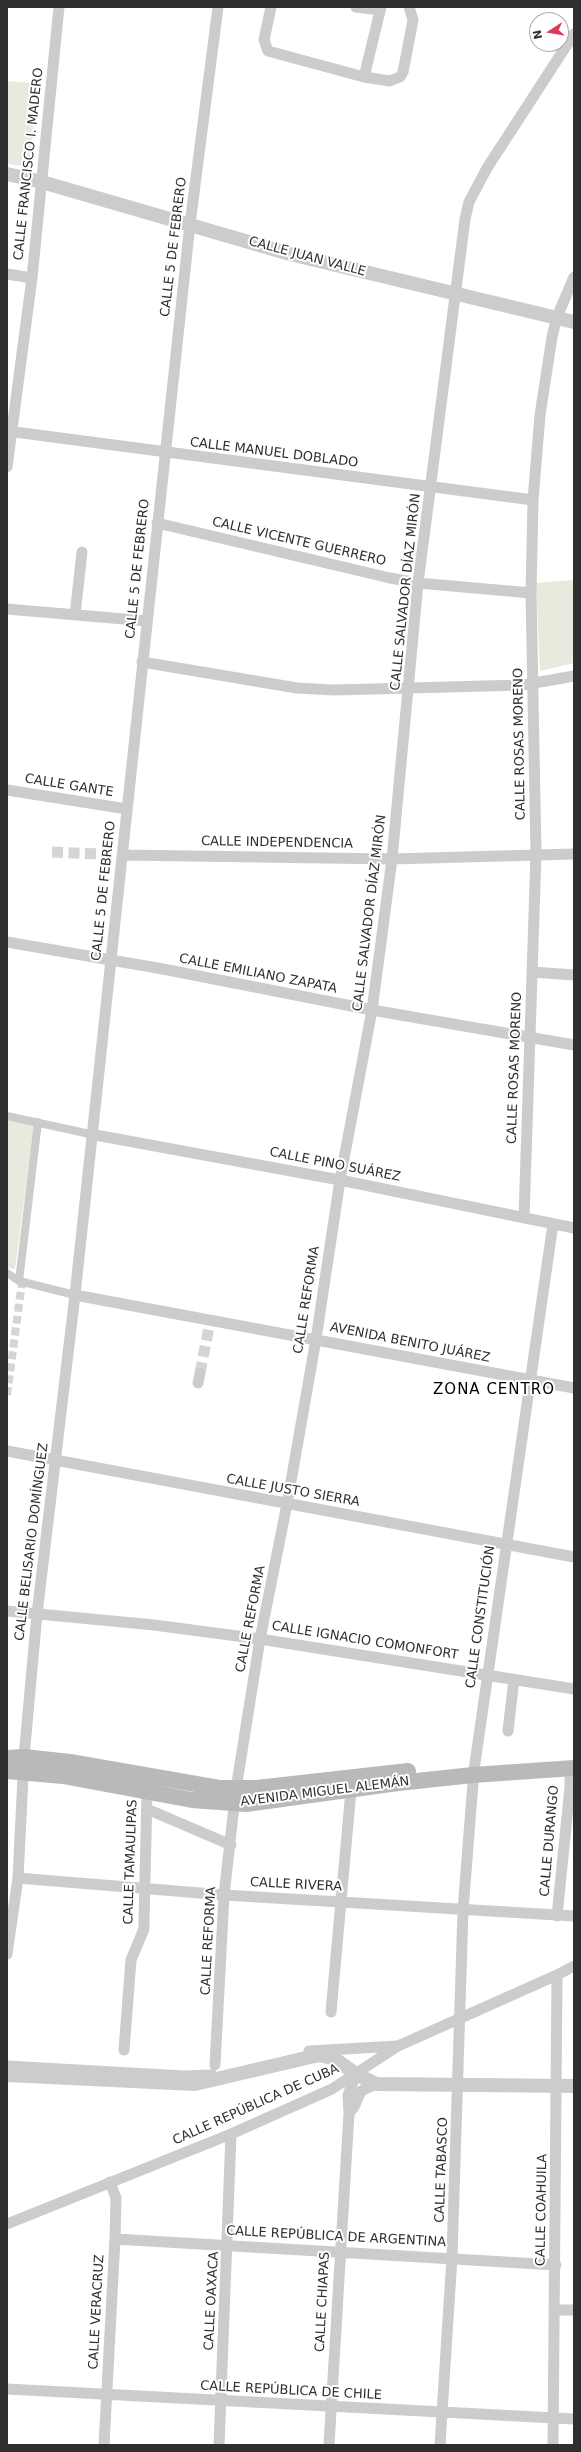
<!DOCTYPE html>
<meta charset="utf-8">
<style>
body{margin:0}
#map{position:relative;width:581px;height:2452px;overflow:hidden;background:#fff;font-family:"DejaVu Sans",sans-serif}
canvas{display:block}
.frame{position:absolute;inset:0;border:8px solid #2f2f2f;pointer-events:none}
.north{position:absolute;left:529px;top:12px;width:40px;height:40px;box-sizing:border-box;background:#fff;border:1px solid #acacac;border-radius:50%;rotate:258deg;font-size:11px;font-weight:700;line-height:16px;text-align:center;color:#2f2f2f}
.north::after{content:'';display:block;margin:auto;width:14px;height:18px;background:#dd3a5e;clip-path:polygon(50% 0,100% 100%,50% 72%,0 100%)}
</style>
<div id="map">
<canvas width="581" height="2452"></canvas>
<div class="frame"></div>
<div class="north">N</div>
</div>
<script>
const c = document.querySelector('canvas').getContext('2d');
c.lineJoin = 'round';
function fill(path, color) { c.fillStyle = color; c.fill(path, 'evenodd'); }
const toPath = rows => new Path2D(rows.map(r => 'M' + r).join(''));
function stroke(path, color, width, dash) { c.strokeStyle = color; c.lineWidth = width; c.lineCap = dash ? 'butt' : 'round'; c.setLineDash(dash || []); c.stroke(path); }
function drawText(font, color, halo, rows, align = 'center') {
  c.font = font + ' "DejaVu Sans",sans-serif'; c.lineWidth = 4; c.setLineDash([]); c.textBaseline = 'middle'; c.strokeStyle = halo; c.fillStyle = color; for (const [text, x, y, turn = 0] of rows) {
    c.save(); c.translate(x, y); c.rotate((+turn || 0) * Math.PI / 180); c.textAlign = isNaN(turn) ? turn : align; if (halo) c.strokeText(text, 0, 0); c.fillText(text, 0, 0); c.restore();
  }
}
fill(toPath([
 [7,81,39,84,29,167,7,164],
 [574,580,574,663,540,671,536,583],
 [7,1120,34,1125,15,1269,7,1268]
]), '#e7ebdd');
stroke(toPath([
 [7,1395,22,1282]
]), '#d5d5d5', 8, [8, 4]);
stroke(toPath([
 [52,852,123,855],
 [200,1373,209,1327]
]), '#d5d5d5', 11, [11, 5.5]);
stroke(toPath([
 [7,1116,90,1134],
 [7,1273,19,1281,75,1295],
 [19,1281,38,1122]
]), '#ccc', 8);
stroke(toPath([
 [271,7,264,40,268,51,364,77,390,81,400,77,403,72,413,20,409,7],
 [356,7,380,10],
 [364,77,381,7],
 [7,274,32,278],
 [7,431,533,500],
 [7,467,32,278,59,7],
 [157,523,390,578,418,583,531,593],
 [7,609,147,621],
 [75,615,82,552],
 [142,662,297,688,334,690,523,685,574,676],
 [7,790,127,809],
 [123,855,392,859,574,854],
 [7,942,163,969,372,1010,574,1045],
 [532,972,574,975],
 [90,1134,340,1180,574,1228],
 [524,1217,536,854,531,593,533,500,540,415,552,337,557,317,574,277],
 [75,1295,574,1388],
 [198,1383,200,1373],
 [7,1451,574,1557],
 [7,1611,154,1625,260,1639,574,1689],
 [508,1731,514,1679],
 [147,1809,231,1845],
 [18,1878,224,1895,574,1916],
 [557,1916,570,1787,570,1768],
 [7,1954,18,1878,24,1757,37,1614,75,1295,190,224,218,7],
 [331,2012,351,1790],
 [124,2050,131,1960,144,1929,144,1922,147,1793],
 [309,2051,397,2046],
 [215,2065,224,1895,236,1789,260,1639,287,1504,316,1339,340,1180,372,1010,392,859,418,583,465,219,469,202,487,168,574,34],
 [7,2066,184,2076,212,2075],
 [349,2113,354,2107,361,2091,376,2084],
 [7,2224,231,2134,332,2089,398,2046,557,1975,574,1966],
 [115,2239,556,2265],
 [555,2310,574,2310],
 [7,2389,574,2419],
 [104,2445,115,2239,116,2198,110,2182],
 [219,2445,231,2134],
 [329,2445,349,2113,348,2095,356,2074],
 [440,2445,452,2257,463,1910,474,1770,553,1224],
 [553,2445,557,1975]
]), '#ccc', 11);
stroke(toPath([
 [7,174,42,182,290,254,574,322],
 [7,2075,195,2084,319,2055,335,2059,356,2074,376,2084,574,2086]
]), '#ccc', 14);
stroke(toPath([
 [7,1758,24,1757,70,1762,219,1788,257,1788,408,1771],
 [7,1771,63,1776,192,1800,246,1804,398,1783,473,1775,574,1768]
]), '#b9b9b9', 16);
drawText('13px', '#2f2f2f', '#fff', [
 ["CALLE FRANCISCO I. MADERO",29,164,-84],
 ["CALLE 5 DE FEBRERO",174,247,-83],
 ["CALLE JUAN VALLE",307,257,15],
 ["CALLE MANUEL DOBLADO",274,453,7],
 ["CALLE VICENTE GUERRERO",299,542,13],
 ["CALLE 5 DE FEBRERO",138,569,-84],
 ["CALLE SALVADOR DÍAZ MIRÓN",406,592,-84],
 ["CALLE ROSAS MORENO",520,744,-91],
 ["CALLE GANTE",69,786,9],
 ["CALLE INDEPENDENCIA",277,843,1],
 ["CALLE 5 DE FEBRERO",104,891,-84],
 ["CALLE SALVADOR DÍAZ MIRÓN",370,913,-83],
 ["CALLE EMILIANO ZAPATA",258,974,11],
 ["CALLE ROSAS MORENO",515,1068,-88],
 ["CALLE PINO SUÁREZ",335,1165,11],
 ["CALLE REFORMA",307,1300,-81],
 ["AVENIDA BENITO JUÁREZ",410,1343,11],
 ["CALLE JUSTO SIERRA",293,1491,10],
 ["CALLE BELISARIO DOMÍNGUEZ",32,1542,-83],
 ["CALLE CONSTITUCIÓN",481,1617,-82],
 ["CALLE REFORMA",251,1619,-79],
 ["CALLE IGNACIO COMONFORT",365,1641,9],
 ["AVENIDA MIGUEL ALEMÁN",325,1792,-7],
 ["CALLE DURANGO",550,1841,-85],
 ["CALLE TAMAULIPAS",131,1862,-88],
 ["CALLE RIVERA",296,1885,3],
 ["CALLE REFORMA",209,1941,-87],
 ["CALLE REPÚBLICA DE CUBA",256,2105,-24],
 ["CALLE TABASCO",442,2170,-88],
 ["CALLE COAHUILA",542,2210,-89],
 ["CALLE REPÚBLICA DE ARGENTINA",336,2237,3],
 ["CALLE OAXACA",212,2301,-87],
 ["CALLE CHIAPAS",323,2302,-87],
 ["CALLE VERACRUZ",97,2312,-87],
 ["CALLE REPÚBLICA DE CHILE",291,2391,3]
]);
c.letterSpacing = '1px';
drawText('15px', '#000', '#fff', [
 ["ZONA CENTRO",494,1390]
]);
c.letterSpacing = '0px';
</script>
